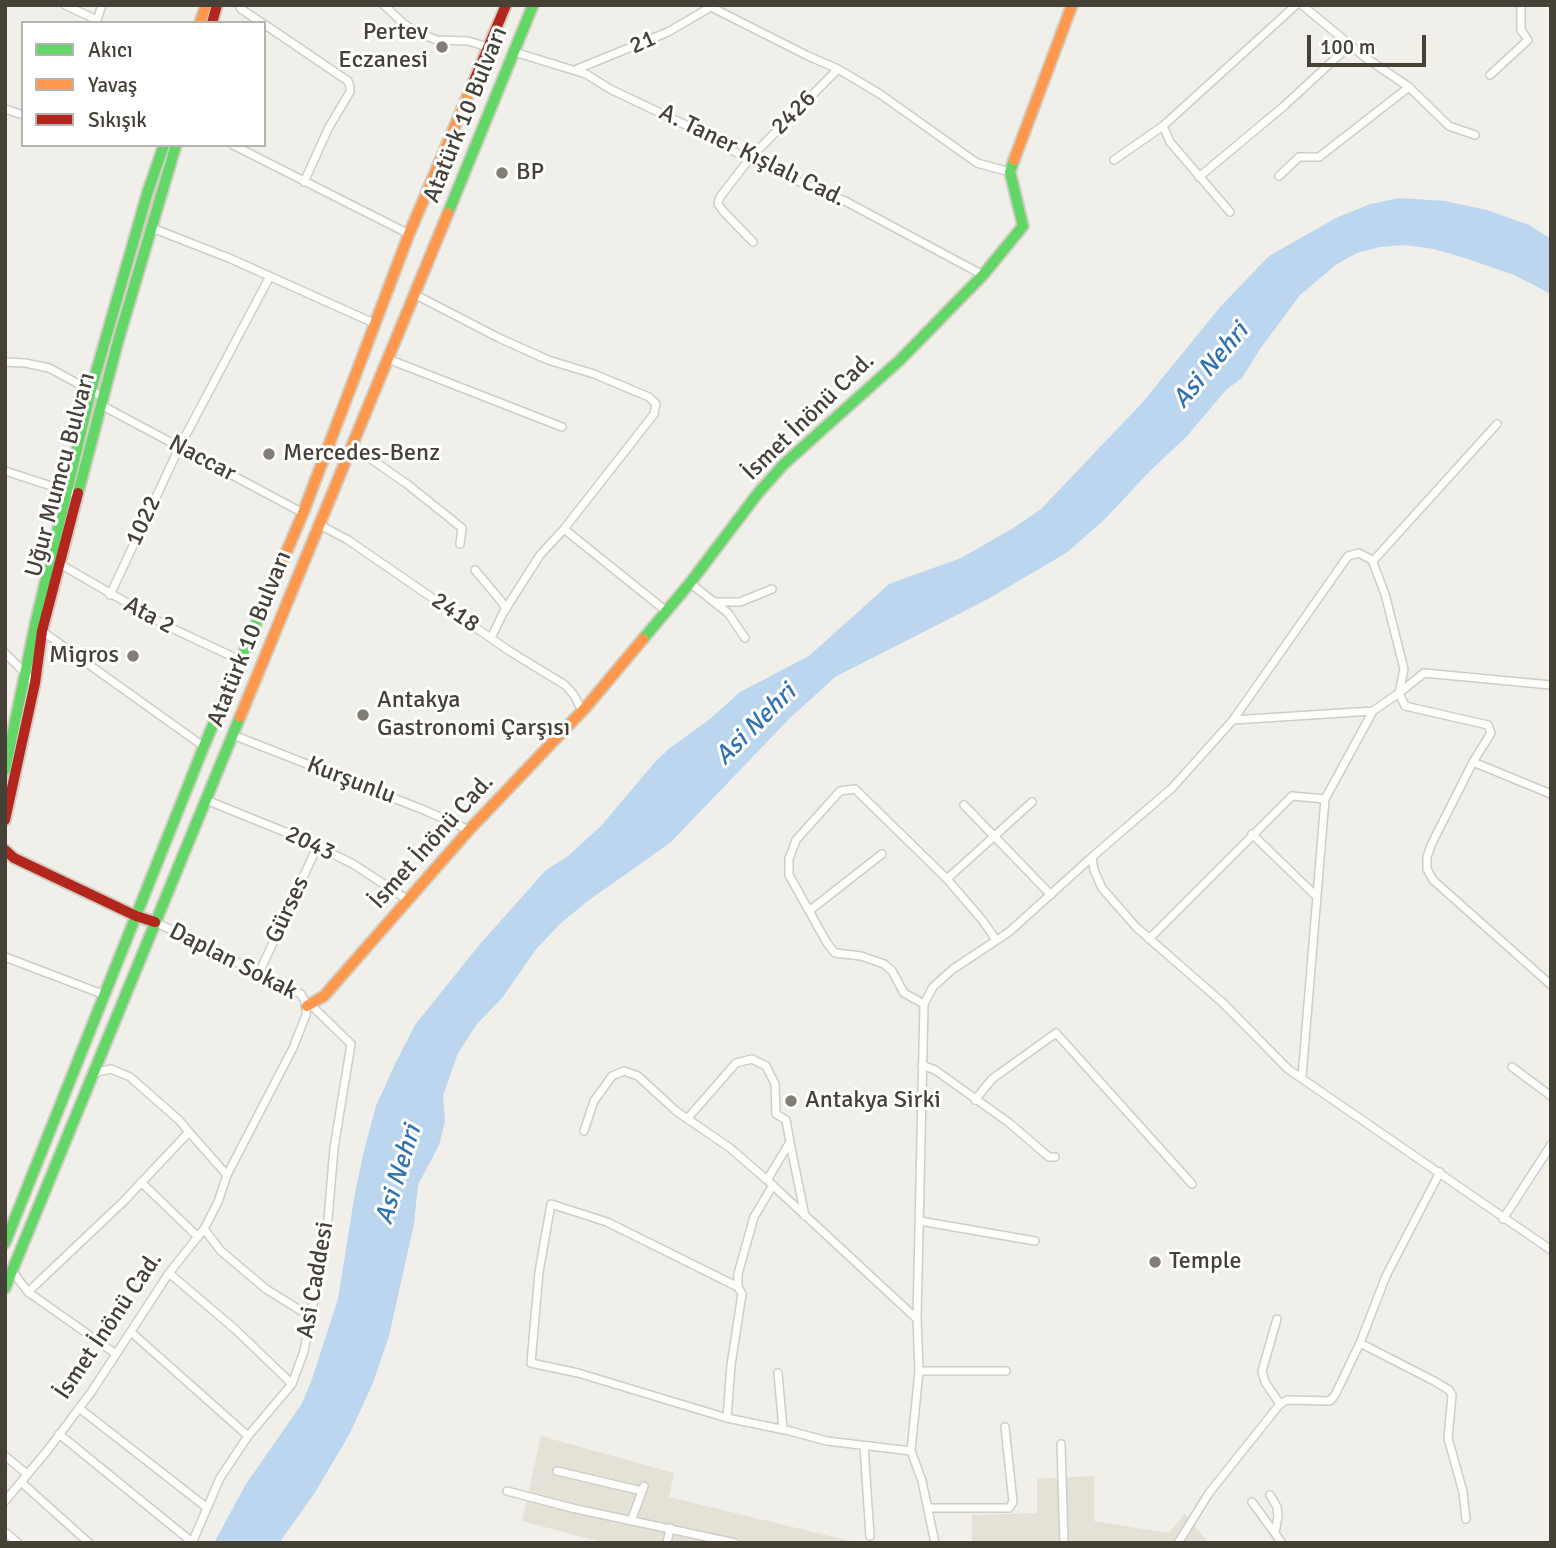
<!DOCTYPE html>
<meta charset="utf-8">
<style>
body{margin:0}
#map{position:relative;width:1556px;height:1548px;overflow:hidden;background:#f0efea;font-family:Signika,sans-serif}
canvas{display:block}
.frame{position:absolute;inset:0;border:7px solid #464136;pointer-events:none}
.legend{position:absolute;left:21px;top:21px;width:245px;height:126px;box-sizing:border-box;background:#fff;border:2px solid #b5b3af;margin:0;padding:9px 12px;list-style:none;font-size:21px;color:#464136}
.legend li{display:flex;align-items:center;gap:14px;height:35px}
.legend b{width:35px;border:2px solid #b5b3af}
.scale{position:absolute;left:1307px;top:35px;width:119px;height:32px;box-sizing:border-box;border:4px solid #464136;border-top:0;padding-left:9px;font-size:21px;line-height:24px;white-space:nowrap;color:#464136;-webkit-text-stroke:5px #fff;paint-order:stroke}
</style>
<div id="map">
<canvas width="1556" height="1548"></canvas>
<div class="frame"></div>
<ul class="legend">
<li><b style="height:9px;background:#63d668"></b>Akıcı</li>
<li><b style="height:9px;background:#ff974d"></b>Yavaş</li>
<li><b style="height:9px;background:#b3261e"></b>Sıkışık</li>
</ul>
<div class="scale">100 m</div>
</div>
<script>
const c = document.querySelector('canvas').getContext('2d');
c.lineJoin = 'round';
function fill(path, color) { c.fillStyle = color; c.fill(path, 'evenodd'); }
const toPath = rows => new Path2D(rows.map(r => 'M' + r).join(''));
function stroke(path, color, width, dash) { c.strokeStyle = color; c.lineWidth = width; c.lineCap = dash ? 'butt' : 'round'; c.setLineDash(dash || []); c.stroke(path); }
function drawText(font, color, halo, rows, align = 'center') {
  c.font = font + ' Signika,sans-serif'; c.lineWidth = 6; c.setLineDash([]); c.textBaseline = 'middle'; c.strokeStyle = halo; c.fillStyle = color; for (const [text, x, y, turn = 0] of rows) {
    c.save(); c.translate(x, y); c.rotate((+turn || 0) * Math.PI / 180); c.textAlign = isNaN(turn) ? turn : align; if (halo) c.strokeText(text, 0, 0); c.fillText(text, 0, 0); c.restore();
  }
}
fill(toPath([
 [541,1436,674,1473,669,1497,858,1543,605,1543,522,1521],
 [1094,1476,1094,1521,1168,1533,1185,1514,1209,1543,972,1543,972,1515,1037,1513,1037,1479]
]), '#e4e1d7');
fill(toPath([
 [1399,198,1445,201,1487,210,1529,225,1551,239,1551,294,1514,275,1468,259,1434,249,1404,245,1380,247,1357,253,1337,264,1300,295,1260,349,1242,378,1226,390,1187,436,1149,472,1104,520,1066,553,988,599,835,677,790,718,670,843,589,900,561,923,537,948,502,998,477,1024,458,1053,443,1096,445,1122,439,1145,418,1185,414,1224,389,1336,373,1383,349,1435,314,1494,279,1543,214,1543,246,1484,301,1405,311,1382,338,1299,355,1193,364,1151,376,1106,396,1062,415,1025,480,944,546,870,568,856,601,826,655,762,670,748,710,719,740,692,809,656,889,584,961,558,1015,527,1041,509,1142,403,1221,306,1269,256,1336,218,1370,204]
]), '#bbd6ee');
const street = toPath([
 [65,5,97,20],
 [239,5,241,9,262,23],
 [384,5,404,24,418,33,437,40,468,41,488,47],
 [707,5,808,56,838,69,880,94,977,163,1010,172],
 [1302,5,1366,58,1409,87,1449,126,1475,135],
 [96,23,102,5],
 [264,24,348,81,350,87,350,92,329,127,304,182],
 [514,52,586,74,610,89,692,128,757,164,845,201,983,275],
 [575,70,668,32,709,8],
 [1490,75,1528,40,1521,30,1521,5],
 [5,109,23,115],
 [233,145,409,234],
 [1114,160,1163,126],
 [1279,176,1299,157,1319,157,1409,87],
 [1199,177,1284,106,1350,45],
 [1230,212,1170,142,1163,126,1296,5],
 [152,228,229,258,376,324],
 [753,242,724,212,718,204,720,197,750,158,838,69],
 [414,294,499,338,548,360,594,374,649,397,656,404,654,414,647,423,564,529,540,555,503,613,491,638],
 [388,359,562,427],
 [5,362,25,363,49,368,103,397],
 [101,405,303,513],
 [352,446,407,484,462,528,460,544],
 [5,471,79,495],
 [320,525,348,540,511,652,565,685,574,695,582,711],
 [564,529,666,611],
 [1373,561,1497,424],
 [60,564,167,626,242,661],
 [475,570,501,601,506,609],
 [690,583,728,613,745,638],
 [110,595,179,448,269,278],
 [714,602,740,602,772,589],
 [42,631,203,746],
 [5,653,35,683],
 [1551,685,1424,673,1399,693,1405,706,1488,725,1491,733,1473,762,1432,843,1427,857,1427,869,1433,880,1551,985],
 [233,735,424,810,469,830],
 [1473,762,1551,794],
 [206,800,300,838,353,864,408,900],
 [964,805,1051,895],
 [1252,834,1316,896],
 [1092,857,1172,788,1233,720,1348,556,1359,553,1372,560,1385,594,1404,669,1399,693,1373,711,1233,720],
 [947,879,1032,802],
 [809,911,882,854],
 [1149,939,1292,796,1325,799],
 [5,957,105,995],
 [259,973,317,847],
 [924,1004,904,993,892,971,884,964,861,956,835,953,827,943,789,875,789,859,796,840,840,791,855,789,947,879,983,921,996,940],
 [922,1065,935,1070,1008,1122,1049,1157,1055,1157],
 [1512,1067,1551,1096],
 [1302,1077,1325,799,1373,711],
 [975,1100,992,1079,1056,1033,1192,1184],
 [687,1119,736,1063,752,1059,766,1066,775,1084,776,1114,786,1120,790,1142,767,1180],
 [584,1131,594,1101,612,1076,624,1071,638,1076,676,1111,730,1148,767,1180,917,1319],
 [189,1132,227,1175],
 [790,1143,805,1216],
 [141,1182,198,1237],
 [1503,1219,1551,1145],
 [920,1221,1035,1241],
 [204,1229,221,1251,266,1289,311,1317],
 [13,1272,28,1292,116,1354],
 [169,1273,236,1330,292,1384],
 [738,1287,607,1222,551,1204,539,1272,531,1363,578,1373,727,1418,790,1431,827,1441,911,1451],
 [28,1292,124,1201,189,1132,179,1120,130,1077,111,1069,94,1073],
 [1277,1319,1262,1371,1265,1382,1280,1404],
 [131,1332,248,1436],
 [1360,1343,1434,1381,1449,1390,1452,1395,1448,1438,1463,1492,1466,1519],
 [919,1371,1006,1371],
 [778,1373,783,1429],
 [79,1408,206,1507],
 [727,1418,731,1365,742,1294,738,1287,738,1274,754,1217,773,1185],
 [59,1434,192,1542],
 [1061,1444,1064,1543],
 [864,1446,870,1536],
 [5,1456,27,1474],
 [557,1471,642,1491],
 [21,1482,89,1543],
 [507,1491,572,1508,735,1543],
 [1270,1495,1277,1507,1278,1516,1275,1533],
 [5,1501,47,1451,92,1391,169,1273,204,1229,218,1202,227,1175,293,1048,306,1015,307,1006,301,994,155,922],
 [1252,1502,1282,1543],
 [928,1508,1009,1508,1013,1502,1005,1427],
 [631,1521,644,1486],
 [5,1532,18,1543],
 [192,1543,220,1478,248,1436,292,1384,304,1351,327,1231,334,1148,351,1044,310,1004],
 [667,1543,670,1528],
 [935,1543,922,1481,911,1451,919,1371,917,1319,924,1004,933,987,953,969,1009,932,1092,857,1094,870,1102,888,1136,927,1223,1003,1288,1069,1551,1250],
 [1178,1543,1209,1493,1280,1404,1287,1400,1330,1401,1335,1395,1360,1343,1386,1276,1440,1172]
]);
const fast = toPath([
 [448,213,533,5],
 [78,493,118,341,176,145],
 [643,639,690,583,759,492,784,464,900,360,983,275,1023,226,1010,172,1014,160],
 [5,770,36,621,91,390,148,191,164,145],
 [5,1243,204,746,272,586],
 [5,1288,240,717]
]);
const slow = toPath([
 [200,23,206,5],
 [1014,160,1072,5],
 [272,586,303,513,409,234,471,88],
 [240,717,448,213],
 [307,1006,324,996,469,830,586,707,643,639]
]);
const jam = toPath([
 [212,23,217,5],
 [471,88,506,5],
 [5,820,35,683,42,631,78,493],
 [5,850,14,858,136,916,155,922]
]);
stroke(street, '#cecdc8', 10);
stroke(fast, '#d0cdc1', 14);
stroke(slow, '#d0cdc1', 14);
stroke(jam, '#d0cdc1', 14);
stroke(street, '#fdfdfc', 7);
stroke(fast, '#63d668', 10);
stroke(slow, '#ff974d', 10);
stroke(jam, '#b3261e', 10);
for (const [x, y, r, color] of [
 [442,47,7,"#827e75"],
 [502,173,7,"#827e75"],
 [269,454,7,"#827e75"],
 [133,656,7,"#827e75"],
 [363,715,7,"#827e75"],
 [791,1101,7,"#827e75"],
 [1155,1262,7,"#827e75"]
]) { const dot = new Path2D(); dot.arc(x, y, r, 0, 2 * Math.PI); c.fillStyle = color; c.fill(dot); stroke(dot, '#fff', 2.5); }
drawText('24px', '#464136', '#fff', [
 ["Pertev",428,33,"right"],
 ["Eczanesi",428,61,"right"],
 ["BP",516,173],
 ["Mercedes-Benz",283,454],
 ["Migros",119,656,"right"],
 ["Antakya",377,701],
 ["Gastronomi Çarşısı",377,729],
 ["Antakya Sirki",805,1101],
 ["Temple",1169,1262]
], 'left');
drawText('24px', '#464136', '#fff', [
 ["21",643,43,-24],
 ["2426",794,113,-45],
 ["Atatürk 10 Bulvarı",466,115,-68],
 ["A. Taner Kışlalı Cad.",752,156,26],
 ["İsmet İnönü Cad.",809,417,-44],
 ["Naccar",202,459,28],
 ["Uğur Mumcu Bulvarı",61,475,-75],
 ["1022",144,521,-65],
 ["2418",455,613,34],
 ["Ata 2",149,616,28],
 ["Atatürk 10 Bulvarı",250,639,-68],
 ["Kurşunlu",351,781,21],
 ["İsmet İnönü Cad.",432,842,-48],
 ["2043",310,844,25],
 ["Gürses",288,910,-65],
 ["Daplan Sokak",233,962,27],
 ["Asi Caddesi",316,1280,-80],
 ["İsmet İnönü Cad.",109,1326,-56]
]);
drawText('italic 26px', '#3172b1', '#fff', [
 ["Asi Nehri",1211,366,-50],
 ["Asi Nehri",756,725,-45],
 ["Asi Nehri",399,1175,-73]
]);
</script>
